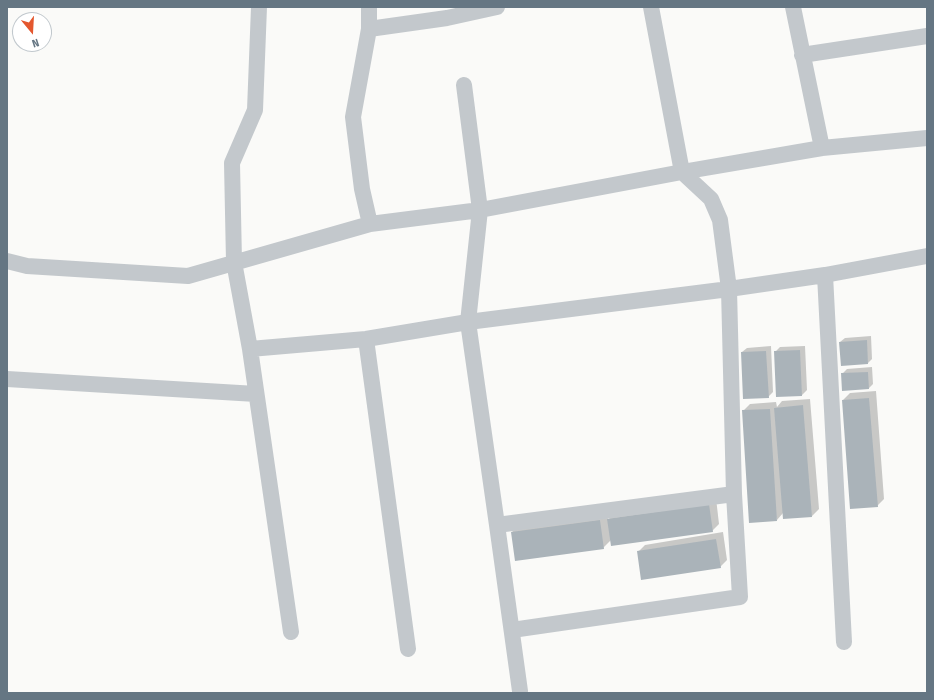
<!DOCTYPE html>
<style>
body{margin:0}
#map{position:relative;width:934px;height:700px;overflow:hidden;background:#fafaf8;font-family:"Fira Sans Condensed",sans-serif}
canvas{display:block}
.frame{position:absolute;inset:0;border:8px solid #657683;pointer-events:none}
.north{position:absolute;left:12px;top:12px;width:40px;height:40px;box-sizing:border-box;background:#fff;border:1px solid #c1c8cd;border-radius:50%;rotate:162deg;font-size:11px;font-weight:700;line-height:16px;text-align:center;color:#657683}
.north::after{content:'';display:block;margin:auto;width:14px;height:18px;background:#e4572e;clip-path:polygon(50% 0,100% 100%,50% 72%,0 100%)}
</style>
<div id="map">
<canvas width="934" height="700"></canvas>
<div class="frame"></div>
<div class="north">N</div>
</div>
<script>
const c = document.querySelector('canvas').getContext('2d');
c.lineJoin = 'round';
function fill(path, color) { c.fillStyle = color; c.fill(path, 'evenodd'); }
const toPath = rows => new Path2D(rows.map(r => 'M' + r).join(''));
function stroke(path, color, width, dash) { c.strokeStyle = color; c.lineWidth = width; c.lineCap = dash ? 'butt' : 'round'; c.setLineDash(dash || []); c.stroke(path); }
fill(toPath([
 [871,336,872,359,868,363,840,342,845,338],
 [771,346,773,392,768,397,742,352,747,348],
 [805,346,807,390,802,395,777,396,775,352,780,347],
 [872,367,873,384,868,389,842,374,847,369],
 [876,391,884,499,877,506,843,400,850,393],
 [810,399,819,509,812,516,783,513,777,520,743,411,750,404,776,402,777,407,782,401],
 [716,498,719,524,712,531,611,540,603,548,512,532,519,525,607,514,608,520,615,512],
 [723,532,727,560,720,567,638,552,645,545]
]), '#0003');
fill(toPath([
 [867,340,868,364,841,366,839,342],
 [800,350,802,396,776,397,774,351],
 [766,351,769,398,743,399,741,352],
 [868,372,869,389,842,391,841,373],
 [869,398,878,507,850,509,842,400],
 [803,405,812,517,783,519,774,408],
 [770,409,777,521,749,523,742,410],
 [709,504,713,532,611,546,607,519],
 [600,520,604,549,515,561,511,532],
 [716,539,721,568,641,580,637,551]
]), '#aab3b9');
stroke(toPath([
 [259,7,255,110,232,163,234,262,250,349,291,632],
 [369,7,369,29,353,117,362,189,370,224],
 [793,7,822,148],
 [369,29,447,18,497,7],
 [802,55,927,36],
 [464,85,480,210,468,322,497,525,520,691],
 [7,261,27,266,188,276,370,224,480,210,682,172,822,148,927,138],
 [825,275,844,642],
 [366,339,408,649],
 [250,349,366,339,468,322,729,289,825,275,927,256],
 [7,379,256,394],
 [497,525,734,494],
 [512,630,740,597,734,494,729,289,720,220,711,199,682,172,651,7]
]), '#c3c8cc', 16);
</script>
